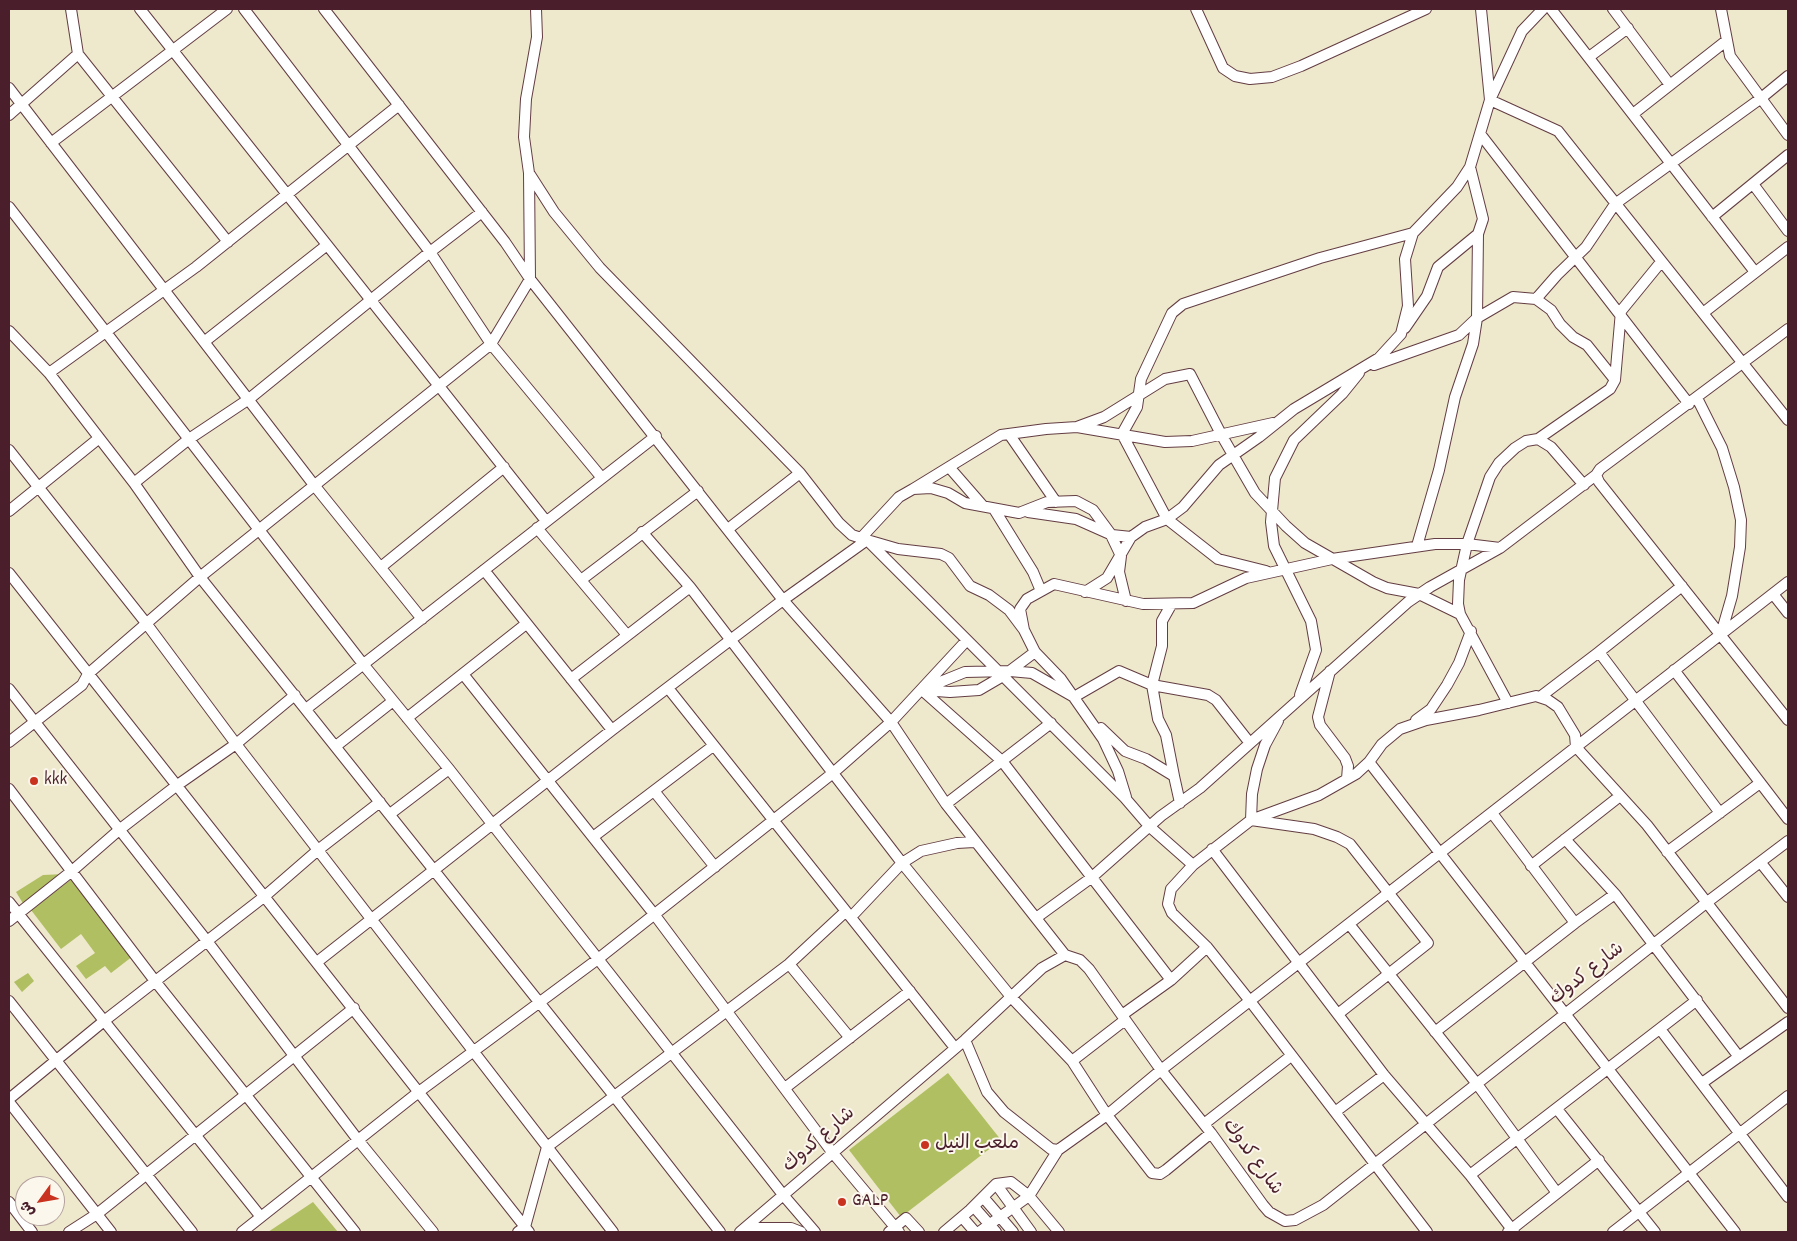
<!DOCTYPE html>
<meta charset="utf-8">
<style>
body{margin:0}
#map{position:relative;width:1797px;height:1241px;overflow:hidden;background:#eee8cc;font-family:Dekko,"Playpen Sans Arabic",sans-serif}
canvas{display:block}
.frame{position:absolute;inset:0;border:10px solid #4a1f2b;pointer-events:none}
.north{position:absolute;left:15px;top:1176px;width:50px;height:50px;box-sizing:border-box;background:#fbf7ec;border:1px solid #b4a19f;border-radius:50%;rotate:238deg;font-size:14px;font-weight:700;line-height:20px;text-align:center;color:#4a1f2b}
.north::after{content:'';display:block;margin:auto;width:18px;height:22px;background:#c8321e;clip-path:polygon(50% 0,100% 100%,50% 72%,0 100%)}
</style>
<div id="map">
<canvas width="1797" height="1241"></canvas>
<div class="frame"></div>
<div class="north">ش</div>
</div>
<script>
const c = document.querySelector('canvas').getContext('2d');
c.lineJoin = 'round';
function fill(path, color) { c.fillStyle = color; c.fill(path, 'evenodd'); }
const toPath = rows => new Path2D(rows.map(r => 'M' + r).join(''));
function stroke(path, color, width, dash) { c.strokeStyle = color; c.lineWidth = width; c.lineCap = dash ? 'butt' : 'round'; c.setLineDash(dash || []); c.stroke(path); }
function drawText(font, color, halo, rows, align = 'center') {
  c.font = font + ' Dekko,"Playpen Sans Arabic",sans-serif'; c.lineWidth = 4; c.setLineDash([]); c.textBaseline = 'middle'; c.strokeStyle = halo; c.fillStyle = color; for (const [text, x, y, turn = 0] of rows) {
    c.save(); c.translate(x, y); c.rotate((+turn || 0) * Math.PI / 180); c.textAlign = isNaN(turn) ? turn : align; if (halo) c.strokeText(text, 0, 0); c.fillText(text, 0, 0); c.restore();
  }
}
fill(toPath([
 [65,874,24,905,16,892,43,875],
 [73,878,133,956,111,973,105,966,86,979,76,966,95,953,81,934,61,949,31,910],
 [28,973,34,981,22,992,14,982],
 [948,1073,1001,1140,901,1217,849,1150],
 [313,1202,338,1232,268,1232]
]), '#b0bf62');
const minor = toPath([
 [71,9,78,54,228,242],
 [140,9,546,521],
 [244,9,430,252,491,344,602,478],
 [324,9,505,242,530,279,783,600,891,722,946,804,1065,955],
 [1196,9,1223,68,1235,76,1250,79,1272,77,1301,66,1426,9],
 [1481,9,1490,100,1558,131,1788,420],
 [1551,9,1755,272],
 [1613,9,1670,85],
 [1721,9,1730,56,1788,135],
 [1589,57,1628,28],
 [9,88,314,485,422,619],
 [1633,114,1726,41],
 [9,115,78,54],
 [1481,135,1689,404],
 [51,143,227,9],
 [529,173,554,212,600,268,800,473,839,523,852,535,867,540,1125,798,1150,827,1193,865,1171,889,1168,904,1172,913,1207,947,1250,1001,1427,1232],
 [1753,184,1788,231],
 [9,207,363,664,449,769,784,1196,815,1232],
 [1712,217,1788,155],
 [1536,299,1557,275,1586,247,1615,204,1760,99,1788,76],
 [1703,313,1788,247],
 [1405,328,1427,296,1438,267,1478,234],
 [1788,329,1600,469,1596,475,1599,482,1788,720],
 [9,331,49,373,134,483,200,577,614,1096,720,1232],
 [204,342,327,245],
 [1374,365,1459,335,1477,318,1513,297,1536,299,1551,310,1560,324,1573,337,1587,345,1615,380],
 [49,373,196,267,399,105],
 [1697,398,1722,448,1734,487,1741,520,1740,547,1732,596,1721,634],
 [1077,427,1104,417,1165,379,1190,374,1222,436,1255,493,1286,526,1305,543,1373,582,1387,588,1419,594,1460,614],
 [1009,434,1056,502],
 [1538,439,1610,389,1615,380,1621,311,1661,262],
 [9,450,146,623,236,744,613,1232],
 [949,467,983,506],
 [134,483,189,439,249,399,430,252,482,212],
 [913,489,1001,435,1046,429,1077,427,1165,442,1192,441,1273,423],
 [994,509,1033,572,1041,591],
 [9,511,98,439],
 [1028,512,1076,519,1112,535,1131,537],
 [537,528,627,635],
 [728,529,800,473],
 [642,532,690,587,902,863,1012,998,1072,1061,1107,1115,1152,1173,1160,1174,1166,1170,1211,1133],
 [861,538,899,497,913,489,931,488,948,493,965,503,1019,513,1047,502,1076,501,1093,510,1110,533,1121,556,1119,572,1126,601],
 [1417,546,1439,470,1455,397,1473,344,1477,318,1478,234,1483,219,1470,167],
 [381,567,504,467],
 [484,570,612,730],
 [1266,571,1218,559,1167,519,1122,434,1137,407,1141,379,1172,313,1183,304,1320,258,1413,233],
 [9,573,529,1232],
 [581,580,698,491],
 [1085,592,1107,578,1131,537,1145,527,1167,519,1183,507,1219,465,1259,437,1294,409,1379,358,1401,334,1408,306,1405,259,1413,233,1457,187,1470,167,1490,100,1522,31,1543,9],
 [1773,594,1788,613],
 [1599,652,1682,586],
 [1674,670,1788,819],
 [1330,671,1318,717,1320,725,1345,758,1348,766,1347,779],
 [463,674,654,914,832,1152,899,1232],
 [571,679,690,587],
 [928,687,965,672,1010,671,1032,673,1074,697,1119,671,1152,685,1208,695,1216,700,1249,742],
 [668,688,955,1048],
 [9,689,207,941,358,1140,433,1232],
 [922,690,1002,761,1171,980],
 [923,690,950,692,979,690,1003,676,1035,652],
 [1300,695,1316,650,1311,621,1274,546,1271,522,1275,478,1294,440,1342,394,1359,373],
 [1540,697,1599,652,1720,813],
 [1508,703,1460,614,1458,604,1459,580,1467,544,1490,477,1499,463,1515,448,1526,441,1538,439,1551,447,1584,485],
 [306,709,656,436],
 [407,718,526,624],
 [1416,720,1431,709,1447,685,1459,663,1471,631],
 [1278,721,1265,745,1257,769,1252,794,1251,820,1314,829,1337,837,1350,844,1428,943,1338,1014],
 [1101,728,1125,751,1146,759,1174,776,1166,735,1158,719,1152,685,1162,646,1162,621,1171,605],
 [9,742,82,685,88,674,200,577,491,344,530,279,529,173,524,137,526,99,537,37,536,9],
 [336,746,393,701],
 [1369,762,1735,1232],
 [1174,776,1180,803],
 [9,789,155,981,355,1232],
 [654,791,715,867],
 [1126,797,1118,771,1103,739,1061,679,1035,652,1024,630,1020,609,1027,599,1054,584,1143,604,1193,603,1246,578,1332,559,1435,544,1467,544,1500,548],
 [946,804,1051,723],
 [1492,813,1575,923],
 [390,814,449,769],
 [593,837,713,746],
 [1565,839,1615,894,1739,1057],
 [1212,849,1384,1075,1470,1175,1514,1232],
 [1667,852,1760,783],
 [1761,863,1788,897],
 [1193,865,1251,820,1319,795,1356,774,1369,762,1382,744,1400,729,1426,720,1479,710,1536,696,1548,700,1558,707,1575,735,1576,747,1647,825,1788,1008],
 [1531,866,1620,796],
 [9,902,261,1217],
 [1036,918,1091,878,1161,816,1200,788,1408,602,1430,587,1500,548,1596,475],
 [9,921,72,871,119,830,176,786,236,744,295,695],
 [1349,924,1477,1084,1557,1193],
 [317,962,612,730,783,600,867,540,898,549,941,554,949,558,970,586,989,595,1009,610,1024,630],
 [789,964,850,1038],
 [9,1001,192,1232],
 [1122,1015,1171,980,1207,947],
 [1660,1029,1788,1197],
 [1435,1032,1575,923,1615,894],
 [965,1040,987,1092,1004,1112,1051,1149,1058,1150,1107,1115,1161,1070,1788,582],
 [1072,1061,1125,1020],
 [1702,1083,1788,1022],
 [785,1088,910,991],
 [9,1099,104,1021,265,896,318,850,380,802],
 [9,1102,111,1232],
 [1557,1109,1655,1232],
 [1335,1112,1384,1075],
 [1204,1124,1291,1056],
 [1470,1175,1697,1000],
 [996,1184,1031,1232],
 [983,1197,1013,1232],
 [9,1202,32,1232],
 [974,1207,996,1232],
 [962,1217,975,1232],
 [745,1228,791,1228,801,1232],
 [69,1232,97,1214,354,1008],
 [242,1232,420,1091,598,959,833,773,891,722,967,640],
 [518,1232,525,1227,547,1147,789,964,845,912,851,917,902,863,921,851,957,843,974,842],
 [740,1232,965,1040,1042,968,1065,955,1080,960,1089,969,1161,1070,1211,1133,1263,1205,1269,1212,1285,1221,1295,1220,1323,1205,1706,903,1788,841],
 [889,1232,906,1218,919,1232],
 [944,1232,970,1210,996,1184,1011,1182,1029,1196,1059,1232],
 [979,1232,1029,1196,1058,1150],
 [1508,1232,1599,1160],
 [1613,1232,1788,1096]
]);
stroke(minor, '#633d43', 12);
stroke(minor, '#fff', 10);
for (const [x, y, r, color] of [
 [34,781,5,"#c8321e"],
 [925,1145,5,"#c8321e"],
 [842,1202,5,"#c8321e"]
]) { const dot = new Path2D(); dot.arc(x, y, r, 0, 2 * Math.PI); c.fillStyle = color; c.fill(dot); stroke(dot, '#fbf7ec', 2); }
drawText('19px', '#4a1f2b', '#fbf7ec', [
 ["kkk",44,781],
 ["ملعب النيل",935,1145],
 ["GALP",852,1202]
], 'left');
drawText('19px', '#4a1f2b', '#fbf7ec', [
 ["شارع كدوك",1588,975,-38],
 ["شارع كدوك",820,1141,-41],
 ["شارع كدوك",1251,1158,54]
]);
</script>
